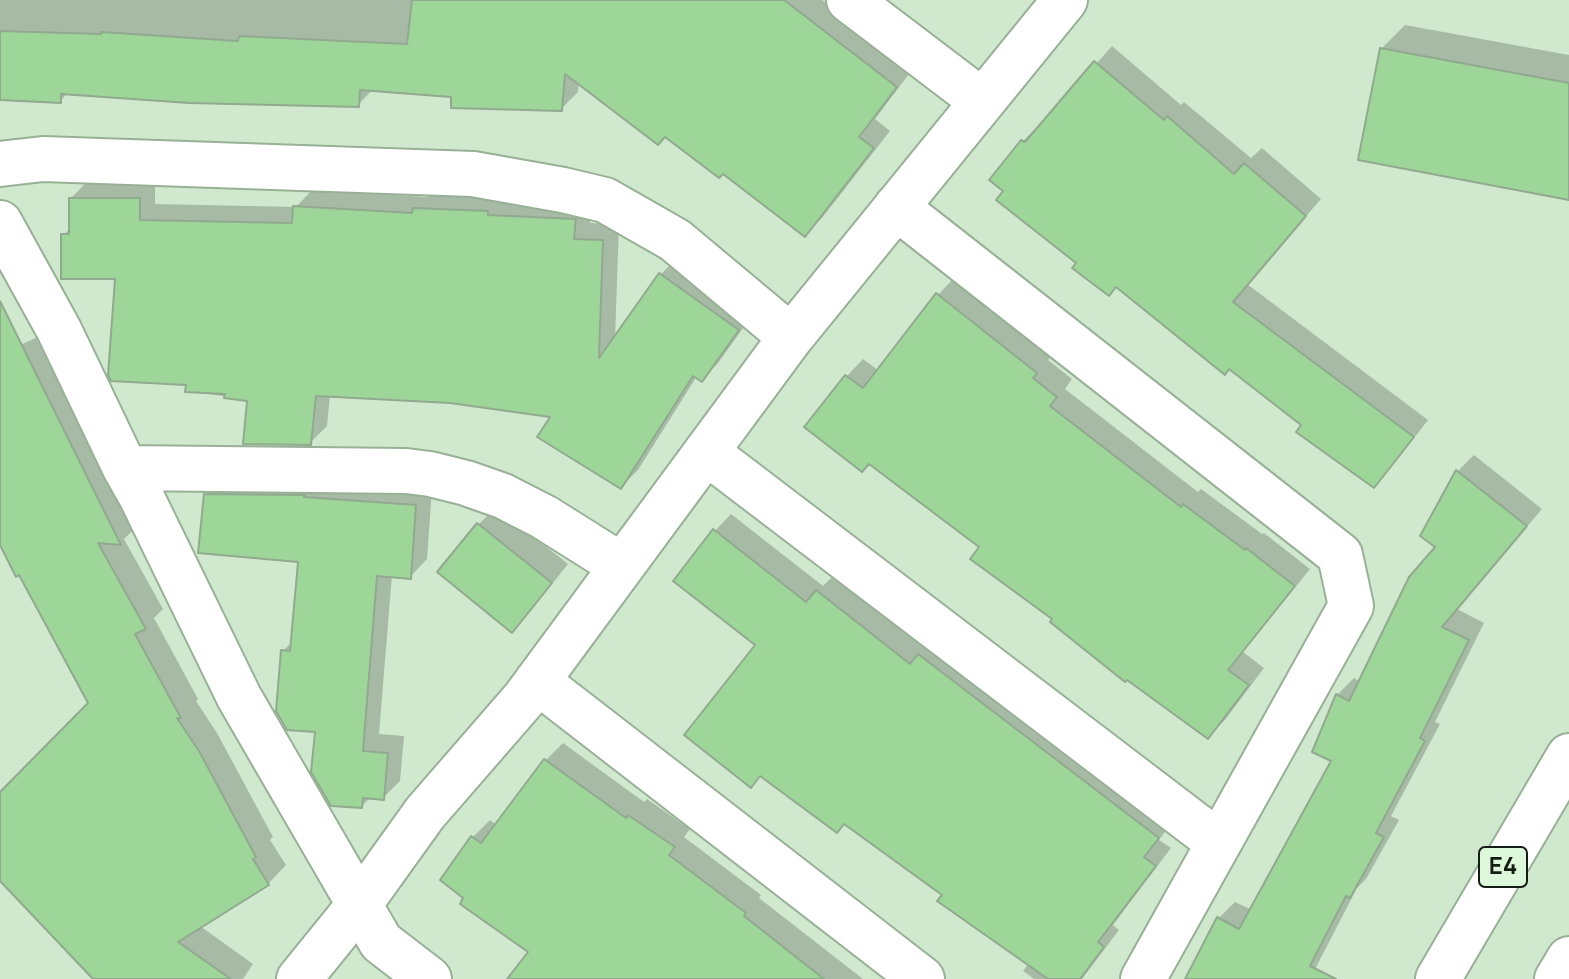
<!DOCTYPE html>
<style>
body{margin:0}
canvas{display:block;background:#d0e9ce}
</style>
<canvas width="1569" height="979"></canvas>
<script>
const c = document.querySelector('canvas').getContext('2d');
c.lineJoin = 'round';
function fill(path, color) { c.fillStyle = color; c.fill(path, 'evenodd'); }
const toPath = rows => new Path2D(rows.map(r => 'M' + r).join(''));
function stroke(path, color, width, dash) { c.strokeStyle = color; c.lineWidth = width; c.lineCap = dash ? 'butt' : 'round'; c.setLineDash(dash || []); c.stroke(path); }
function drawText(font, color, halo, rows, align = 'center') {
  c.font = font + ' Manrope,sans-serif'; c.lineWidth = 6; c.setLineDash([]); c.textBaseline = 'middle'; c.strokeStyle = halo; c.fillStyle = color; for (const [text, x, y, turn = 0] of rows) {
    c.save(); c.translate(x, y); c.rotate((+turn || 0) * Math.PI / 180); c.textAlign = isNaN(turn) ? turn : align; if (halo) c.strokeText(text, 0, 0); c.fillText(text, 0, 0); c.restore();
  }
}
fill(toPath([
 [0,0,822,0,912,70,875,119,890,131,822,218,805,235,724,171,579,83,578,92,561,109,453,95,373,89,358,105,69,92,60,101,0,98],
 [1405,25,1569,55,1569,198,1381,49],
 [1112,46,1181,105,1184,102,1251,158,1262,148,1321,199,1247,284,1428,420,1390,469,1373,485,1304,424,1229,367,1117,286,1079,263,1006,191,1023,141,1039,125,1041,126],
 [87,182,155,182,155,204,296,207,312,190,427,197,431,192,592,203,590,223,619,224,615,339,661,274,677,258,754,313,718,363,702,380,697,376,638,470,621,487,553,415,450,401,330,395,327,426,310,443,250,400,187,391,188,383,117,277,63,235,71,228,71,198],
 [954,278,1052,355,1048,360,1072,379,1065,389,1198,492,1201,489,1262,534,1264,533,1310,569,1243,652,1264,668,1225,720,1208,737,1055,619,982,547,869,462,806,426,847,376,863,359,879,371,938,295],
 [0,317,16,347,44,334,138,525,124,539,163,609,154,618,198,699,196,701,217,733,273,837,270,840,286,865,268,884,200,926,253,964,243,979,96,979,0,881,0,795,90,703,0,539],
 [1474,455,1542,509,1457,609,1484,623,1435,722,1440,724,1391,816,1399,820,1366,879,1357,888,1310,979,1187,979,1219,918,1235,902,1252,910,1333,760,1337,695,1354,678,1360,682,1438,547,1423,536,1458,471],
 [223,477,432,489,427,559,410,577,392,575,379,734,404,736,400,781,383,798,371,797,362,806,317,731,283,651,293,641,300,561,206,495],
 [496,507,568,564,529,613,512,630,439,572,479,524],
 [731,514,823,586,834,575,1174,820,1159,840,1171,848,1113,925,1119,930,1082,979,1034,979,1023,971,1029,963,944,894,758,644,715,531],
 [563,743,644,802,647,799,690,829,684,837,761,895,759,898,863,979,561,979,473,837,490,820,497,825,546,760]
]), '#0003');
const building = toPath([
 [412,0,784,0,897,87,859,137,874,148,805,237,723,174,719,178,665,137,658,145,565,74,562,111,451,108,451,97,360,90,359,107,189,103,61,94,61,103,0,100,0,31,101,34,101,32,238,41,239,36,407,44,412,0],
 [1380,48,1569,83,1569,200,1358,160,1380,48],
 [1094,61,1164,120,1167,116,1234,174,1244,163,1306,216,1233,302,1414,437,1374,488,1296,432,1301,425,1229,369,1225,375,1116,287,1109,296,1072,268,1076,263,996,200,1003,191,989,180,1021,140,1025,142,1094,61],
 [69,198,140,198,140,220,292,223,293,206,412,213,413,208,488,211,488,215,576,219,574,239,603,240,599,358,659,273,739,330,702,382,693,376,621,489,537,437,550,417,450,403,316,396,311,445,243,444,247,401,224,398,225,394,185,392,186,385,111,381,108,375,115,279,61,279,61,234,69,234,69,198],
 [936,293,1037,373,1033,378,1057,397,1050,406,1181,507,1183,504,1245,550,1246,548,1295,586,1228,670,1249,685,1208,739,1127,680,1125,682,1050,622,1052,619,970,559,979,547,869,464,862,472,804,427,845,375,863,388,936,293],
 [0,301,121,545,98,543,146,629,135,634,181,718,177,718,199,751,256,857,253,859,269,885,178,942,231,979,93,979,0,881,0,792,88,703,19,575,16,577,0,545,0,301],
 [1456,470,1527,526,1442,627,1469,640,1420,738,1425,741,1376,833,1384,837,1350,898,1346,896,1310,966,1336,979,1185,979,1217,917,1239,929,1331,761,1312,752,1336,694,1349,701,1409,577,1435,547,1420,536,1456,470],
 [204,494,305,495,304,497,416,505,411,579,377,576,363,751,388,753,384,800,363,798,362,808,331,806,311,772,315,732,287,730,276,711,281,650,290,651,298,562,198,553,204,494],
 [477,523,552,583,512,633,437,572,477,523],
 [713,529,806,602,816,590,910,664,918,654,1159,838,1144,857,1156,866,1098,942,1104,947,1080,979,1048,979,937,901,942,895,844,824,837,833,760,776,751,788,684,735,755,645,673,581,713,529],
 [544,759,626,818,628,815,675,847,669,855,746,913,744,916,824,979,507,979,528,952,460,904,463,898,440,880,471,836,481,843,544,759]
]);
fill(building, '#9ed69a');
stroke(building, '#91a98f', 2);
const street = toPath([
 [849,0,982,101],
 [0,164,43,159,473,174,563,190,605,200,675,240,791,337],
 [896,207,1340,555,1351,606,1143,979],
 [0,223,59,330,125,468,142,498,239,697,381,942,429,979],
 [706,452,1219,843],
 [125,468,406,471,430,474,466,483,503,496,544,517,622,566],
 [537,681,922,979],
 [299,979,359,905,425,813,524,699,791,337,1065,0]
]);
const highway = toPath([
 [1438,979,1569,756],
 [1557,979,1569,959]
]);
stroke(street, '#98b096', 48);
stroke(highway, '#98b096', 48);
stroke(street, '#fff', 44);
stroke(highway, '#fff', 44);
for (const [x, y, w] of [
 [1503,867,48]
]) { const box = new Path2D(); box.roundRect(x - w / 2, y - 20, w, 40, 6); c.fillStyle = '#ddf7db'; c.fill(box); stroke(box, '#141d13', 2); }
drawText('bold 24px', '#141d13', null, [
 ["E4",1503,867]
]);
</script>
